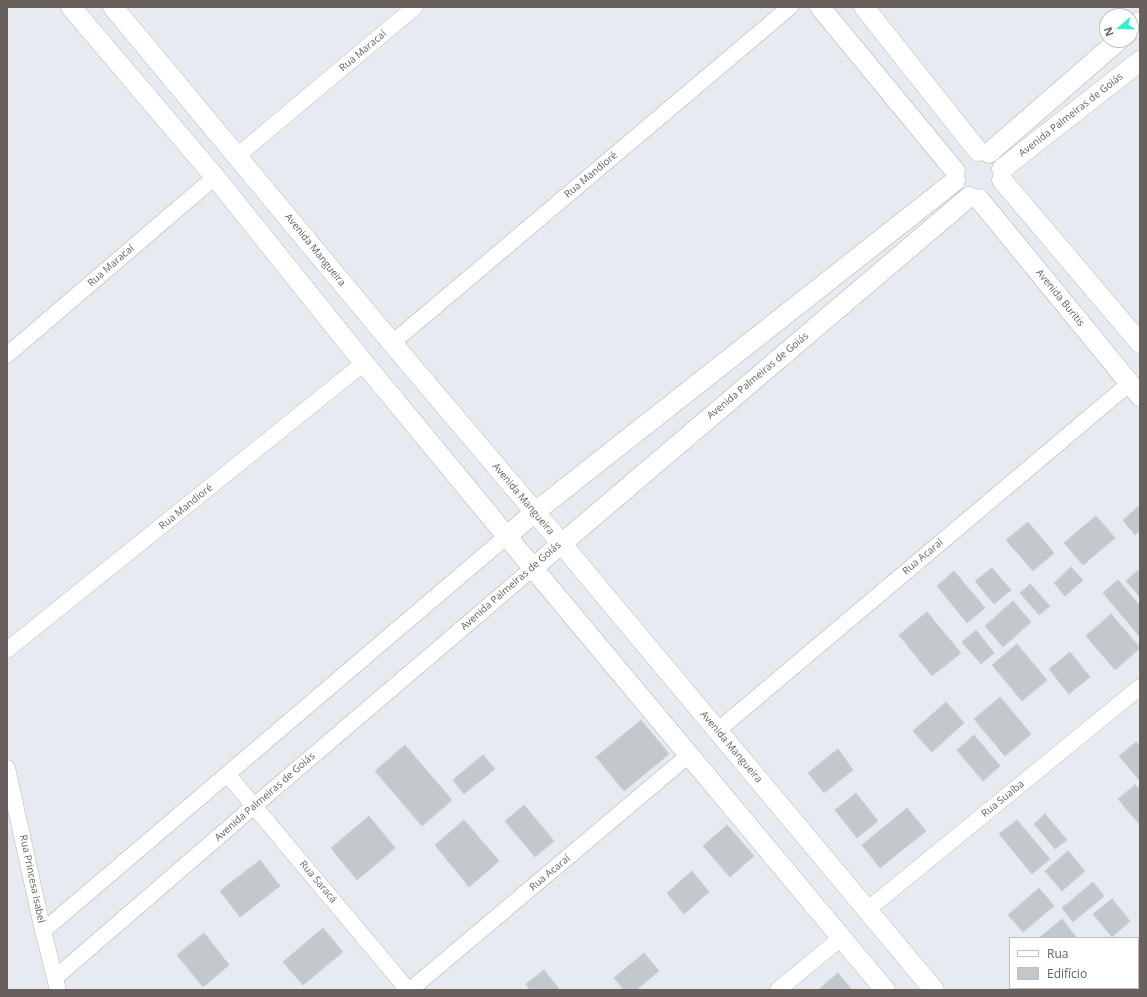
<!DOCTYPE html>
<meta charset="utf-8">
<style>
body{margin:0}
#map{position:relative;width:1147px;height:997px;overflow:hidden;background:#e6ebf1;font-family:"Open Sans",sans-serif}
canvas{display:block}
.frame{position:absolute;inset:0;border:8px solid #67605d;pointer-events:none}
.legend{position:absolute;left:1009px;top:937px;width:130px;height:52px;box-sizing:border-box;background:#fff;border:1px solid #c2bfbe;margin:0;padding:5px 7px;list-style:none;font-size:12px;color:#67605d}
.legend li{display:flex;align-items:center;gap:8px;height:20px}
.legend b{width:20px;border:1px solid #c2bfbe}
.north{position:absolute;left:1099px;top:8px;width:40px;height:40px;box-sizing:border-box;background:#fff;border:1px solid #c2bfbe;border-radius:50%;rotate:250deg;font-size:11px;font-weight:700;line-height:16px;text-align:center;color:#67605d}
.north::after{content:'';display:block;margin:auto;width:14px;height:18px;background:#2bf2cc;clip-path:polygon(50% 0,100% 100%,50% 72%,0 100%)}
</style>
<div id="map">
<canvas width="1147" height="997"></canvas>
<div class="frame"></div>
<ul class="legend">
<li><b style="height:5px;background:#fff"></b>Rua</li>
<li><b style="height:11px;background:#c2c8cc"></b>Edifício</li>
</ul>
<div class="north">N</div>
</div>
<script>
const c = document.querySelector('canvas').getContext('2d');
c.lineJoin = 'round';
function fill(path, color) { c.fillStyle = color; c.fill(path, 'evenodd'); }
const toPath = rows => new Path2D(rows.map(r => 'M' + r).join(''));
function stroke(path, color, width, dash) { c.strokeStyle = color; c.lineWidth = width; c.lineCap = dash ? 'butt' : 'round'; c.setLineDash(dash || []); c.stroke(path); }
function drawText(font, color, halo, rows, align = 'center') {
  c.font = font + ' "Open Sans",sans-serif'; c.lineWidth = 4; c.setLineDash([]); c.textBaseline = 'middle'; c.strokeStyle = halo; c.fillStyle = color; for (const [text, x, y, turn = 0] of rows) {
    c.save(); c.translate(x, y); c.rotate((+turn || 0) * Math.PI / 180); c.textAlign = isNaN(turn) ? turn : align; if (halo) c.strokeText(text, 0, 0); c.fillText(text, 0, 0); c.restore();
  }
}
const building = toPath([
 [1140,505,1140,530,1135,535,1123,520,1140,505],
 [1096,516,1115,538,1083,565,1064,543,1096,516],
 [1028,522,1054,553,1033,571,1006,540,1028,522],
 [1071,567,1083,580,1065,596,1054,583,1071,567],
 [992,568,1011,590,994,604,975,581,992,568],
 [954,571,985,608,967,623,937,586,954,571],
 [1137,571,1140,573,1140,597,1126,581,1137,571],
 [1118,580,1140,606,1140,637,1103,593,1118,580],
 [1030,584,1050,606,1039,615,1020,593,1030,584],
 [1013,601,1031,622,1003,647,985,626,1013,601],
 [927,612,961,653,932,676,899,635,927,612],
 [1111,614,1140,648,1115,670,1086,636,1111,614],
 [976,630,994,653,981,664,962,642,976,630],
 [1017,644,1047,680,1022,701,992,665,1017,644],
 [1070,652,1090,677,1069,694,1049,669,1070,652],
 [1000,697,1031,734,1005,756,974,719,1000,697],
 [946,702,964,723,932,752,913,731,946,702],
 [641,720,669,754,624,791,596,757,641,720],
 [974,735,1000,766,983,781,957,750,974,735],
 [1136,742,1140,746,1140,781,1119,756,1136,742],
 [405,745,452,800,422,826,375,771,405,745],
 [838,749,853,770,824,793,808,773,838,749],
 [483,755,495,769,464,794,453,780,483,755],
 [1135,785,1140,790,1140,825,1118,799,1135,785],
 [856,793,878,821,857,838,835,810,856,793],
 [524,805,554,841,535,857,505,821,524,805],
 [907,808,926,831,880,868,862,845,907,808],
 [1045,814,1067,840,1055,849,1034,824,1045,814],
 [369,816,395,848,357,880,331,848,369,816],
 [464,820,499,861,469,887,435,845,464,820],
 [1017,820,1050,859,1032,874,999,834,1017,820],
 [727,825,754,856,730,877,703,846,727,825],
 [1068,851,1085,871,1062,891,1045,871,1068,851],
 [260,860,280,886,240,917,220,891,260,860],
 [692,871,709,892,684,914,667,893,692,871],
 [1093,882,1104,896,1073,922,1062,908,1093,882],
 [1039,888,1054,906,1023,932,1008,915,1039,888],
 [1112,899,1130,921,1112,937,1093,914,1112,899],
 [1062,919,1077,938,1039,938,1062,919],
 [323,928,343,952,303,985,283,962,323,928],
 [204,933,229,965,203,987,177,955,204,933],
 [644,953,659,971,636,990,624,990,614,978,644,953],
 [544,970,560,990,530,990,526,984,544,970],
 [838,973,852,990,818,990,838,973]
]);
fill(building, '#c2c8cc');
stroke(building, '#c4ced6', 1);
const minor = toPath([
 [237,156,415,7],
 [392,343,790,7],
 [7,355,215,177],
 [7,650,364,363],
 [717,731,1130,383],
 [7,768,43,931,58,990],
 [228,775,408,990],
 [867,910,1140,687],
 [43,931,507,536],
 [56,977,254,806,533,568],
 [410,990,689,755],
 [778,990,841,938],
 [1136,990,1138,988]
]);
const tertiary = toPath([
 [71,7,215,177,364,363,533,568,885,990],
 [113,7,392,343,535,512,934,990],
 [820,7,955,171],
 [864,7,978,151],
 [1131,30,1140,22],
 [989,153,1119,40],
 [1002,169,1140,61],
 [1002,180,1140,343],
 [979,199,1140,396],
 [507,536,535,512,955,181],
 [533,568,969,197]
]);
stroke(minor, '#b9b4b1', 17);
stroke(tertiary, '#b9b4b1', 21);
stroke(minor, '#fff', 16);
stroke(tertiary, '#fff', 20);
drawText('10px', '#67605d', '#fff', [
 ["Rua Maracaí",363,51,-40],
 ["Avenida Palmeiras de Goiás",1071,115,-38],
 ["Rua Mandioré",591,175,-40],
 ["Avenida Mangueira",315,250,51],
 ["Rua Maracaí",111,266,-41],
 ["Avenida Buritis",1060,298,51],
 ["Avenida Palmeiras de Goiás",758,376,-40],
 ["Avenida Mangueira",523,499,50],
 ["Rua Mandioré",186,507,-39],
 ["Rua Acaraí",923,557,-40],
 ["Avenida Palmeiras de Goiás",511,586,-41],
 ["Avenida Mangueira",731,747,50],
 ["Avenida Palmeiras de Goiás",265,797,-41],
 ["Rua Suaíba",1003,799,-39],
 ["Rua Acaraí",550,873,-40],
 ["Rua Princesa Isabel",32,879,78],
 ["Rua Saracá",318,882,50]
]);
</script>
